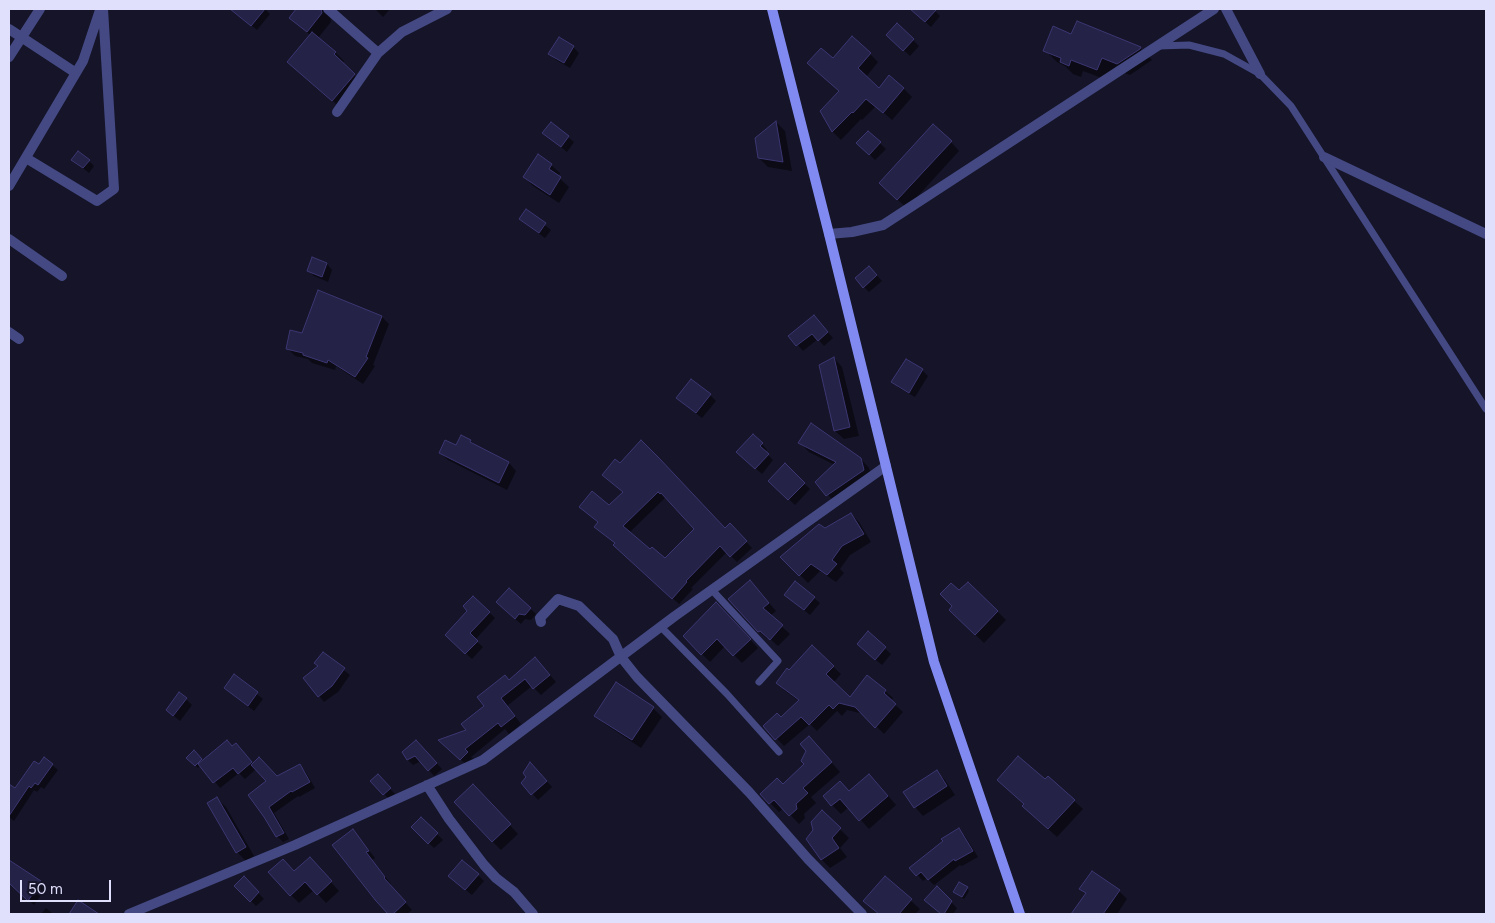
<!DOCTYPE html>
<style>
body{margin:0}
#map{position:relative;width:1495px;height:923px;overflow:hidden;background:#151429;font-family:Figtree,sans-serif}
canvas{display:block}
.frame{position:absolute;inset:0;border:10px solid #e0dffc;pointer-events:none}
.scale{position:absolute;left:20px;top:880px;width:91px;height:22px;box-sizing:border-box;border:2px solid #e0dffc;border-top:0;padding-left:6px;font-size:15px;line-height:18px;white-space:nowrap;color:#e0dffc;-webkit-text-stroke:4px #151429;paint-order:stroke}
</style>
<div id="map">
<canvas width="1495" height="923"></canvas>
<div class="frame"></div>
<div class="scale">50 m</div>
</div>
<script>
const c = document.querySelector('canvas').getContext('2d');
c.lineJoin = 'round';
function fill(path, color) { c.fillStyle = color; c.fill(path, 'evenodd'); }
const toPath = rows => new Path2D(rows.map(r => 'M' + r).join(''));
function stroke(path, color, width, dash) { c.strokeStyle = color; c.lineWidth = width; c.lineCap = dash ? 'butt' : 'round'; c.setLineDash(dash || []); c.stroke(path); }
fill(toPath([
 [242,9,265,9,270,14,257,30,238,14],
 [297,9,323,9,330,16,331,22,318,38,335,52,344,61,342,64,363,83,342,109,298,71,311,36,290,17],
 [375,9,390,9,383,17],
 [911,9,933,9,940,16,931,27],
 [897,25,919,46,910,56,888,35],
 [1072,36,1140,48,1152,60,1130,75,1114,69,1110,81,1083,71,1081,77,1073,74,1065,66,1057,62,1045,50],
 [573,47,579,53,570,68,556,60,550,54],
 [870,54,878,62,866,77,879,90,903,88,912,97,892,120,876,106,862,120,861,119,841,140,833,132,821,111,840,92,833,60],
 [776,122,785,131,792,171,768,167,759,158],
 [551,124,574,142,567,152,544,133],
 [868,132,886,149,875,160,858,143],
 [951,142,959,151,907,208,889,192],
 [73,160,89,161,94,166,89,173],
 [551,165,560,173,558,177,569,187,559,203,533,186,524,177],
 [526,210,551,230,545,238,526,224],
 [313,258,327,264,332,270,328,282,314,276,308,270],
 [869,267,882,281,869,292,864,287],
 [319,292,382,317,389,324,373,365,375,366,363,384,336,366,335,370,312,363,308,359,295,356,287,348,303,334],
 [819,322,833,338,824,346,818,339,803,351,790,336],
 [834,358,842,367,859,436,844,439,835,431],
 [922,370,928,376,915,397,899,388,893,382],
 [710,395,716,401,702,418,684,404],
 [471,441,478,448,509,463,516,471,507,490,448,460,440,453],
 [800,443,860,458,869,468,872,479,836,504,817,482,835,465,809,452],
 [762,444,767,450,765,452,773,460,762,474,744,458],
 [615,461,725,529,736,531,752,548,737,562,727,552,691,588,693,589,679,604,622,551,599,523,587,513,609,507,624,493],
 [665,498,695,529,665,560,650,551,629,533],
 [785,465,810,489,795,505,770,481],
 [851,514,859,522,871,542,850,555,840,569,844,573,836,582,820,571,808,583,782,557],
 [509,590,536,614,531,620,525,619,521,624,503,608],
 [758,590,776,611,770,616,790,634,778,646,768,637,767,639,759,631],
 [960,592,997,611,1006,620,984,643,950,610],
 [473,597,495,618,475,640,483,647,472,659,446,635,469,611],
 [814,598,820,603,810,615,792,600],
 [724,612,758,648,742,663,725,646,710,662,684,636],
 [868,633,891,654,882,665,864,650],
 [812,647,841,674,833,683,850,699,885,691,893,698,891,701,903,712,884,734,864,714,847,710,842,716,837,711,817,731,810,724,784,746,765,726,781,719,799,701,785,691,778,683],
 [323,654,350,675,338,692,324,702,305,678,320,667],
 [542,666,556,682,541,695,532,686,507,706,521,724,509,734,505,729,471,757,474,759,468,766,446,747,468,730,486,706,509,681],
 [234,676,263,699,254,711,225,688],
 [186,699,192,705,180,721,167,710],
 [653,708,662,717,641,748,605,724,596,716],
 [416,741,442,769,434,776,421,761,413,765,408,760],
 [818,747,840,772,811,797,816,803,804,814,805,818,799,824,784,808,779,812,761,794,783,785,806,765],
 [233,748,241,751,253,764,277,778,299,765,305,771,315,788,299,797,298,796,274,813,289,839,283,842,277,836,265,816,267,782,256,769,245,779,239,773,220,788,201,765,198,768,188,758,194,752,203,761],
 [52,765,58,770,44,789,41,787,37,792,34,790,14,821,9,817,9,792,15,790,40,766],
 [536,769,552,787,538,800,523,783],
 [936,771,945,780,955,795,923,816,915,807],
 [378,776,395,794,390,800,372,781],
 [1045,781,1074,801,1083,809,1057,837,1023,806],
 [878,784,896,805,869,829,849,807,841,814,832,805,849,792],
 [482,795,518,834,501,850,492,841],
 [217,799,226,807,254,856,246,861,237,852],
 [822,812,849,838,840,848,847,857,830,868,822,860,814,830],
 [421,818,443,840,434,848,412,827],
 [959,830,965,836,978,857,962,866,960,865,934,885,927,878,923,881,911,868],
 [359,838,375,858,372,860,391,884,390,885,412,910,407,914,390,914,377,900],
 [9,861,40,882,46,888,34,905,9,881],
 [318,868,339,891,326,903,314,890,299,903,291,895,294,873],
 [478,875,484,881,472,895,456,882],
 [244,878,264,899,256,906,236,886],
 [885,878,920,909,915,914,879,914,874,910],
 [937,888,957,908,953,914,942,914,932,906],
 [967,888,969,891,964,899,954,892],
 [1081,888,1119,891,1127,899,1117,914,1073,914,1087,894],
 [46,908,53,914,41,914]
]), '#0007');
const building = toPath([
 [230,9,265,9,251,26,230,9],
 [296,9,321,9,322,13,307,32,289,18,296,9],
 [910,9,937,9,925,22,910,9],
 [1077,21,1141,47,1140,49,1117,64,1102,58,1097,70,1071,60,1069,66,1060,62,1061,58,1043,51,1053,26,1071,34,1077,21],
 [897,23,914,39,903,51,886,35,897,23],
 [312,32,336,52,334,54,355,74,332,101,287,62,312,32],
 [852,36,871,53,858,68,879,88,889,75,904,88,883,113,866,99,853,113,852,112,832,132,820,111,839,91,807,63,821,48,833,58,852,36],
 [559,37,574,46,564,63,548,54,559,37],
 [776,121,783,162,758,158,755,138,776,121],
 [551,122,569,136,561,147,542,133,551,122],
 [933,124,952,141,897,200,879,183,933,124],
 [868,131,881,142,869,155,856,143,868,131],
 [78,151,90,160,83,168,71,160,78,151],
 [538,154,552,164,549,169,561,177,550,195,523,177,538,154],
 [526,209,546,223,539,233,519,219,526,209],
 [312,257,327,263,322,277,307,271,312,257],
 [869,266,877,275,863,288,855,278,869,266],
 [318,290,382,316,366,357,368,358,355,377,328,360,327,363,303,355,303,353,286,349,290,330,302,333,318,290],
 [814,315,828,332,818,341,812,334,796,346,788,336,814,315],
 [834,357,850,427,834,431,819,365,834,357],
 [906,359,923,369,909,393,891,382,906,359],
 [691,379,711,394,696,413,676,398,691,379],
 [811,423,861,458,864,470,826,496,815,482,836,462,798,443,811,423],
 [753,434,763,443,760,446,769,454,755,469,736,452,753,434],
 [461,435,471,440,470,442,509,462,499,483,439,453,445,440,456,445,461,435],
 [641,440,659,458,725,528,730,523,747,541,730,557,720,546,686,581,687,582,672,599,613,545,615,543,594,527,598,522,579,507,592,491,609,505,623,492,602,475,615,459,620,463,641,440],
 [658,492,660,494,661,493,694,529,665,558,652,547,650,549,623,526,658,492],
 [785,463,805,483,788,500,768,481,785,463],
 [851,513,864,534,842,546,832,560,837,564,827,575,811,564,799,576,780,557,819,524,825,528,851,513],
 [750,580,769,603,763,608,783,625,770,640,760,631,758,632,728,599,750,580],
 [795,581,815,597,804,610,784,595,795,581],
 [968,582,998,611,975,635,949,610,952,606,940,594,951,583,959,590,968,582],
 [509,588,531,608,525,615,519,614,515,619,496,602,509,588],
 [473,596,490,612,470,633,478,641,465,654,445,635,467,611,463,606,473,596],
 [716,602,751,639,733,656,717,639,701,655,683,636,716,602],
 [868,631,886,647,875,660,857,644,868,631],
 [812,645,834,666,826,674,850,697,867,675,886,690,884,693,896,704,875,728,855,707,839,703,833,709,829,705,809,725,801,717,775,740,763,726,777,713,781,717,799,700,776,683,787,668,789,670,812,645],
 [323,652,345,668,332,686,318,697,303,678,318,666,314,663,323,652],
 [535,657,550,675,533,689,525,679,501,698,515,716,501,727,498,723,465,749,468,752,460,760,438,740,466,730,461,724,484,706,477,697,505,675,509,680,535,657],
 [234,674,258,692,248,706,224,688,234,674],
 [616,682,654,707,632,740,594,716,616,682],
 [179,692,187,698,173,716,166,710,179,692],
 [809,736,832,762,803,788,808,793,796,804,797,809,789,816,774,800,769,804,760,794,777,778,783,784,804,764,801,761,806,751,800,744,809,736],
 [227,740,232,746,236,743,252,762,238,774,233,768,213,783,198,764,227,740],
 [416,740,437,763,428,771,415,756,407,760,402,752,416,740],
 [194,750,202,759,195,766,186,758,194,750],
 [1018,756,1045,779,1048,776,1075,800,1048,829,1022,806,1024,804,997,780,1018,756],
 [44,757,53,764,38,785,35,783,31,788,29,786,9,816,9,784,15,788,34,761,39,764,44,757],
 [259,757,277,776,300,764,310,782,292,792,291,791,269,807,284,833,276,837,264,817,248,795,266,781,251,765,259,757],
 [530,762,547,781,531,795,521,783,526,777,523,773,530,762],
 [937,770,947,786,914,808,903,792,937,770],
 [378,774,391,788,383,795,370,781,378,774],
 [869,774,888,796,859,821,840,799,831,806,823,796,840,781,849,791,869,774],
 [473,784,511,824,492,842,454,802,473,784],
 [217,797,246,847,236,853,207,803,217,797],
 [822,810,841,828,832,838,839,848,821,860,806,839,813,830,811,822,822,810],
 [421,817,438,833,428,844,411,827,421,817],
 [959,828,973,851,955,861,954,859,928,880,921,872,916,876,909,868,943,841,941,839,959,828],
 [353,829,369,851,366,852,385,877,384,878,406,902,393,914,388,914,376,901,332,845,353,829],
 [310,857,332,881,317,895,305,882,290,896,268,872,283,859,294,871,310,857],
 [9,860,41,881,28,901,9,883,9,860],
 [462,860,479,874,465,890,448,876,462,860],
 [1092,871,1120,890,1103,914,1071,914,1086,893,1079,889,1092,871],
 [244,876,259,892,250,902,234,886,244,876],
 [885,876,912,899,899,914,879,914,863,901,885,876],
 [959,882,968,887,962,897,953,892,959,882],
 [937,886,952,901,944,914,941,914,924,900,937,886],
 [78,900,99,914,69,914,78,900]
]);
fill(building, '#252248');
stroke(building, '#3c3772', 1);
stroke(toPath([
 [1159,46,1189,45,1224,54,1260,74,1291,106,1486,409],
 [712,590,778,661,759,682],
 [661,627,727,694,779,752]
]), '#444983', 7);
stroke(toPath([
 [328,9,378,53],
 [1226,9,1260,74],
 [9,29,76,73],
 [9,57,40,9],
 [337,112,378,53,402,32,447,9],
 [1324,157,1486,234],
 [26,158,97,201,114,189,103,9],
 [9,186,83,61,100,10],
 [9,239,62,276],
 [9,332,19,339],
 [541,622,540,618,558,599,579,606,613,639,621,657,637,677,749,792,808,859,862,914],
 [427,785,449,819,484,865,496,878,514,892,533,914],
 [129,914,295,845,483,760,675,616,886,466]
]), '#444983', 10);
stroke(toPath([
 [829,234,852,232,883,225,1214,9]
]), '#444983', 10);
stroke(toPath([
 [772,9,829,234,934,662,1020,914]
]), '#818af1', 10);
</script>
